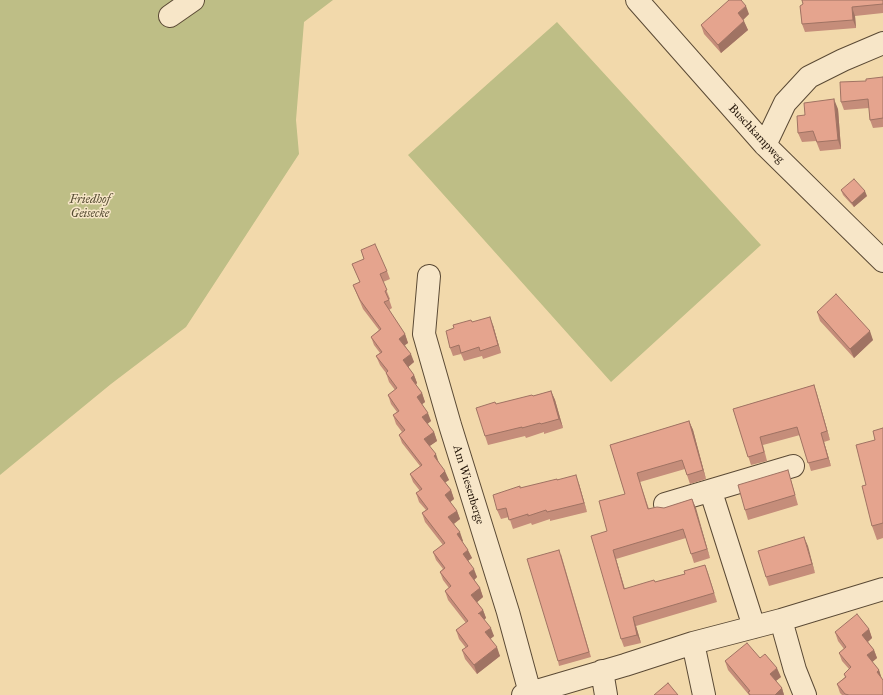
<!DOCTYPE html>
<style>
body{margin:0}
canvas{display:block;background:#f2d9ab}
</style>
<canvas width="883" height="695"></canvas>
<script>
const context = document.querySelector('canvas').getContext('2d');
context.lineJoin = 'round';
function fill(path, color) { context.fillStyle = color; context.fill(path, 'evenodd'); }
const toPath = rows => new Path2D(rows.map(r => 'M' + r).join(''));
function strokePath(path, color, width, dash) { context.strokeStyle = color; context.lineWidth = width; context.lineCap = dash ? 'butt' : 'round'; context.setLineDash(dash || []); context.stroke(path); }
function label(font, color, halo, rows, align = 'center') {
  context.font = font + ' "IM FELL Great Primer",serif'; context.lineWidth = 3; context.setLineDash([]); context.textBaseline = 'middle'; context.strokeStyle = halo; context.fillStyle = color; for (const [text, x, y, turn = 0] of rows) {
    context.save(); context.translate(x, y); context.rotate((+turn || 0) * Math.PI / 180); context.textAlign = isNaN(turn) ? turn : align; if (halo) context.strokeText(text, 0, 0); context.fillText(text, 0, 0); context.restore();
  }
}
const green = toPath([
 [0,0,333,0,304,22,296,120,299,154,186,327,111,384,0,475],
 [557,22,761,245,611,382,408,155]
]);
const street = toPath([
 [637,0,765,145,883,261],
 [170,16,193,0],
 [765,145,785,103,809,77,843,60,883,43],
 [429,276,424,334,450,425,508,612,530,693],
 [711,492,754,627],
 [665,504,793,466],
 [781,620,795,670,805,695],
 [693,643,704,695],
 [602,671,606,695],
 [523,695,625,665,693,643,781,620,883,589]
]);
const wall = toPath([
 [883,0,883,13,855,16,856,28,805,32,802,24,800,6],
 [749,14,743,20,748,30,721,53,704,34,701,25],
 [883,77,883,127,873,128,870,120,869,108,844,110,841,102,866,81],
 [838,109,841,149,820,151,816,141,802,142,798,133,805,115],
 [841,190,867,196,854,207,843,195],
 [361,250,387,271,390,279,383,282,390,299,389,299,392,308,389,310,405,334,408,343,405,345,414,362,408,367,414,375,417,383,416,385,422,393,425,402,422,404,431,421,427,424,434,432,437,441,429,446,449,480,445,482,451,490,454,499,450,502,457,511,460,519,454,524,463,541,462,541,472,558,468,561,477,577,474,580,480,588,483,597,477,602,483,610,486,618,484,620,494,636,490,639,500,656,477,674,465,659,462,650,466,648,459,639,456,630,466,623,448,600,445,591,449,588,443,580,440,572,443,569,436,560,433,552,443,545,425,522,422,513,426,510,419,502,416,493,420,491,413,482,410,474,420,466,402,443,399,435,402,432,396,424,393,415,397,412,391,404,388,395,395,390,389,382,386,373,380,365,376,356,380,353,374,345,371,337,379,330,363,309,353,285,360,282,352,264,364,259],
 [817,312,873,340,854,358,820,321],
 [472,322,493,325,501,353,483,359,482,356,464,361,461,354,453,356,450,348],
 [814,385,830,440,824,442,831,466,811,471,800,435,763,445,767,461,751,465,733,409],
 [551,391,555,400,563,428,544,434,544,432,526,438,525,436,488,445,485,436,496,404,533,396],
 [689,421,693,430,706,479,690,484,685,469,640,482,649,509,664,508,692,499,710,558,694,563,686,538,616,559,625,589,655,582,685,574,705,565,717,602,636,626,641,643,624,647,621,639,607,531,625,494,610,445],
 [883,428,883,538,877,540,872,526,866,485,875,440],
 [557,480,579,484,587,512,550,521,550,519,532,525,531,523,513,529,509,517,501,519,497,510,520,488],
 [791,480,798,505,748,520,745,510],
 [804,537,815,573,769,586,766,577],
 [561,554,591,657,559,666,558,661],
 [869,629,872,638,868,642,874,650,877,658,872,662,879,670,881,678,883,695,842,695,840,693,837,684,845,677,844,674,849,669,842,661,839,653,844,649,838,641,835,632],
 [760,658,781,677,776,681,782,688,784,695,749,695,728,670,725,661]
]);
const shadedWall = toPath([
 [746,6,749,14,741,22,738,13],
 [852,7,855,16,856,28,853,20],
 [744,21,748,30,721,53,718,45],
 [834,99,838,109,841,149,838,140],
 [865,191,867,196,854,207,852,203],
 [490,317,493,325,501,353,498,345],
 [870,331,873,340,854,358,850,349],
 [405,334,408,343,402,347,399,339],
 [411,354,414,362,406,369,403,360],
 [414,375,417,383,414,386,411,378],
 [814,385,817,394,830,440,827,431],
 [551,391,555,400,563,428,559,419],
 [422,393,425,402,420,406,417,397],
 [428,413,431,421,425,426,422,417],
 [689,421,693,430,706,479,703,470],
 [434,432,437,441,427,448,424,439],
 [821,433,824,442,831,466,828,458],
 [436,454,439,463,434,456],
 [445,471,449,480,443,484,440,476],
 [576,475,579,484,587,512,584,503],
 [451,490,454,499,448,504,445,495],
 [692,499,696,508,710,558,707,549],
 [457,511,460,519,452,525,448,517],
 [460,532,463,541,460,543,457,534],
 [804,537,808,546,815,573,812,564],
 [468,550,472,558,466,562,463,554],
 [613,550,616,559,627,598,624,589],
 [705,565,708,573,717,602,714,593],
 [474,569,477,577,472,582,469,573],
 [480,588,483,597,475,604,471,595],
 [483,610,486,618,481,622,478,614],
 [633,617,636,626,641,643,637,635],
 [491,628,494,636,488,641,485,632],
 [869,629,872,638,865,644,862,635],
 [497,647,500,656,477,674,474,665],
 [874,650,877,658,870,664,867,655],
 [777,668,781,677,773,683,770,674],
 [879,670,882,679,877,672],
 [782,688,784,695,775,695]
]);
const building = toPath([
 [729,0,741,0,746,6,738,13,744,21,718,45,701,25,729,0],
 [802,0,883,0,883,4,852,7,853,20,802,24,800,6,803,4,802,0],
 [883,77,883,118,870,120,868,99,841,102,840,82,866,81,866,79,883,77],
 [834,99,838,140,817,142,813,131,798,133,797,116,805,115,804,103,834,99],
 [854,179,865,191,852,203,841,190,854,179],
 [375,244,387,271,380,274,387,290,385,291,389,300,384,302,405,334,399,339,411,354,403,360,414,375,411,378,422,393,417,397,428,413,422,417,434,432,424,439,436,454,434,456,445,471,440,476,451,490,445,495,457,511,448,517,460,532,457,534,468,550,463,554,474,569,469,573,480,588,471,595,483,610,478,614,479,613,491,628,485,632,497,647,474,665,462,650,468,646,456,630,468,621,445,591,451,586,440,572,445,568,433,552,445,543,422,513,428,509,416,493,422,489,410,474,422,465,399,435,405,430,393,415,399,411,388,395,397,388,386,373,388,371,376,356,382,352,371,337,381,329,360,300,353,285,360,282,352,264,364,259,361,250,375,244],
 [836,294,870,331,850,349,817,312,836,294],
 [490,317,498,345,480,351,479,347,461,353,459,345,450,348,446,331,454,328,453,325,471,320,472,322,490,317],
 [814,385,827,431,821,433,828,458,808,463,797,427,760,437,764,452,748,457,733,409,814,385],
 [551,391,559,419,541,424,540,423,522,428,522,427,485,436,476,408,495,402,496,404,532,395,533,396,551,391],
 [689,421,703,470,687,475,682,460,637,473,648,509,657,507,664,508,692,499,707,549,691,554,683,529,613,550,624,589,654,580,655,582,685,574,684,571,705,565,714,593,633,617,637,635,621,639,591,536,607,531,599,501,625,494,610,445,689,421],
 [883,428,883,523,872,526,862,486,866,485,856,445,875,440,873,431,883,428],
 [788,470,795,495,745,510,738,485,788,470],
 [576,475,584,503,547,512,546,510,528,516,528,514,509,520,506,508,497,510,493,495,520,486,520,488,557,479,557,480,576,475],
 [804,537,812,564,766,577,758,551,804,537],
 [559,550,589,652,558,661,527,559,559,550],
 [857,614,869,629,862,635,874,650,867,655,879,670,877,672,883,680,883,695,849,695,845,694,837,684,846,677,844,674,851,667,839,653,846,647,835,632,857,614],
 [747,643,760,658,765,654,777,668,770,674,782,688,775,695,750,695,748,692,750,691,725,661,747,643],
 [668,683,678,695,654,695,668,683]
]);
const streetNames = [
 ["Buschkampweg",756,134,47],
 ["Am Wiesenberge",468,485,73]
];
const parkNames = [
 ["Friedhof",90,200],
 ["Geisecke",90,214]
];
fill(green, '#bebe86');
strokePath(street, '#5b4a35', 24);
strokePath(street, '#f7e6c8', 22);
fill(wall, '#c58d7a');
fill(shadedWall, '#a07363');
fill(building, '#e5a48e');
strokePath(building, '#a07363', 1);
label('12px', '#291b0e', '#f7e6c8', streetNames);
label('italic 12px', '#564c32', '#f7e6c8', parkNames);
</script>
